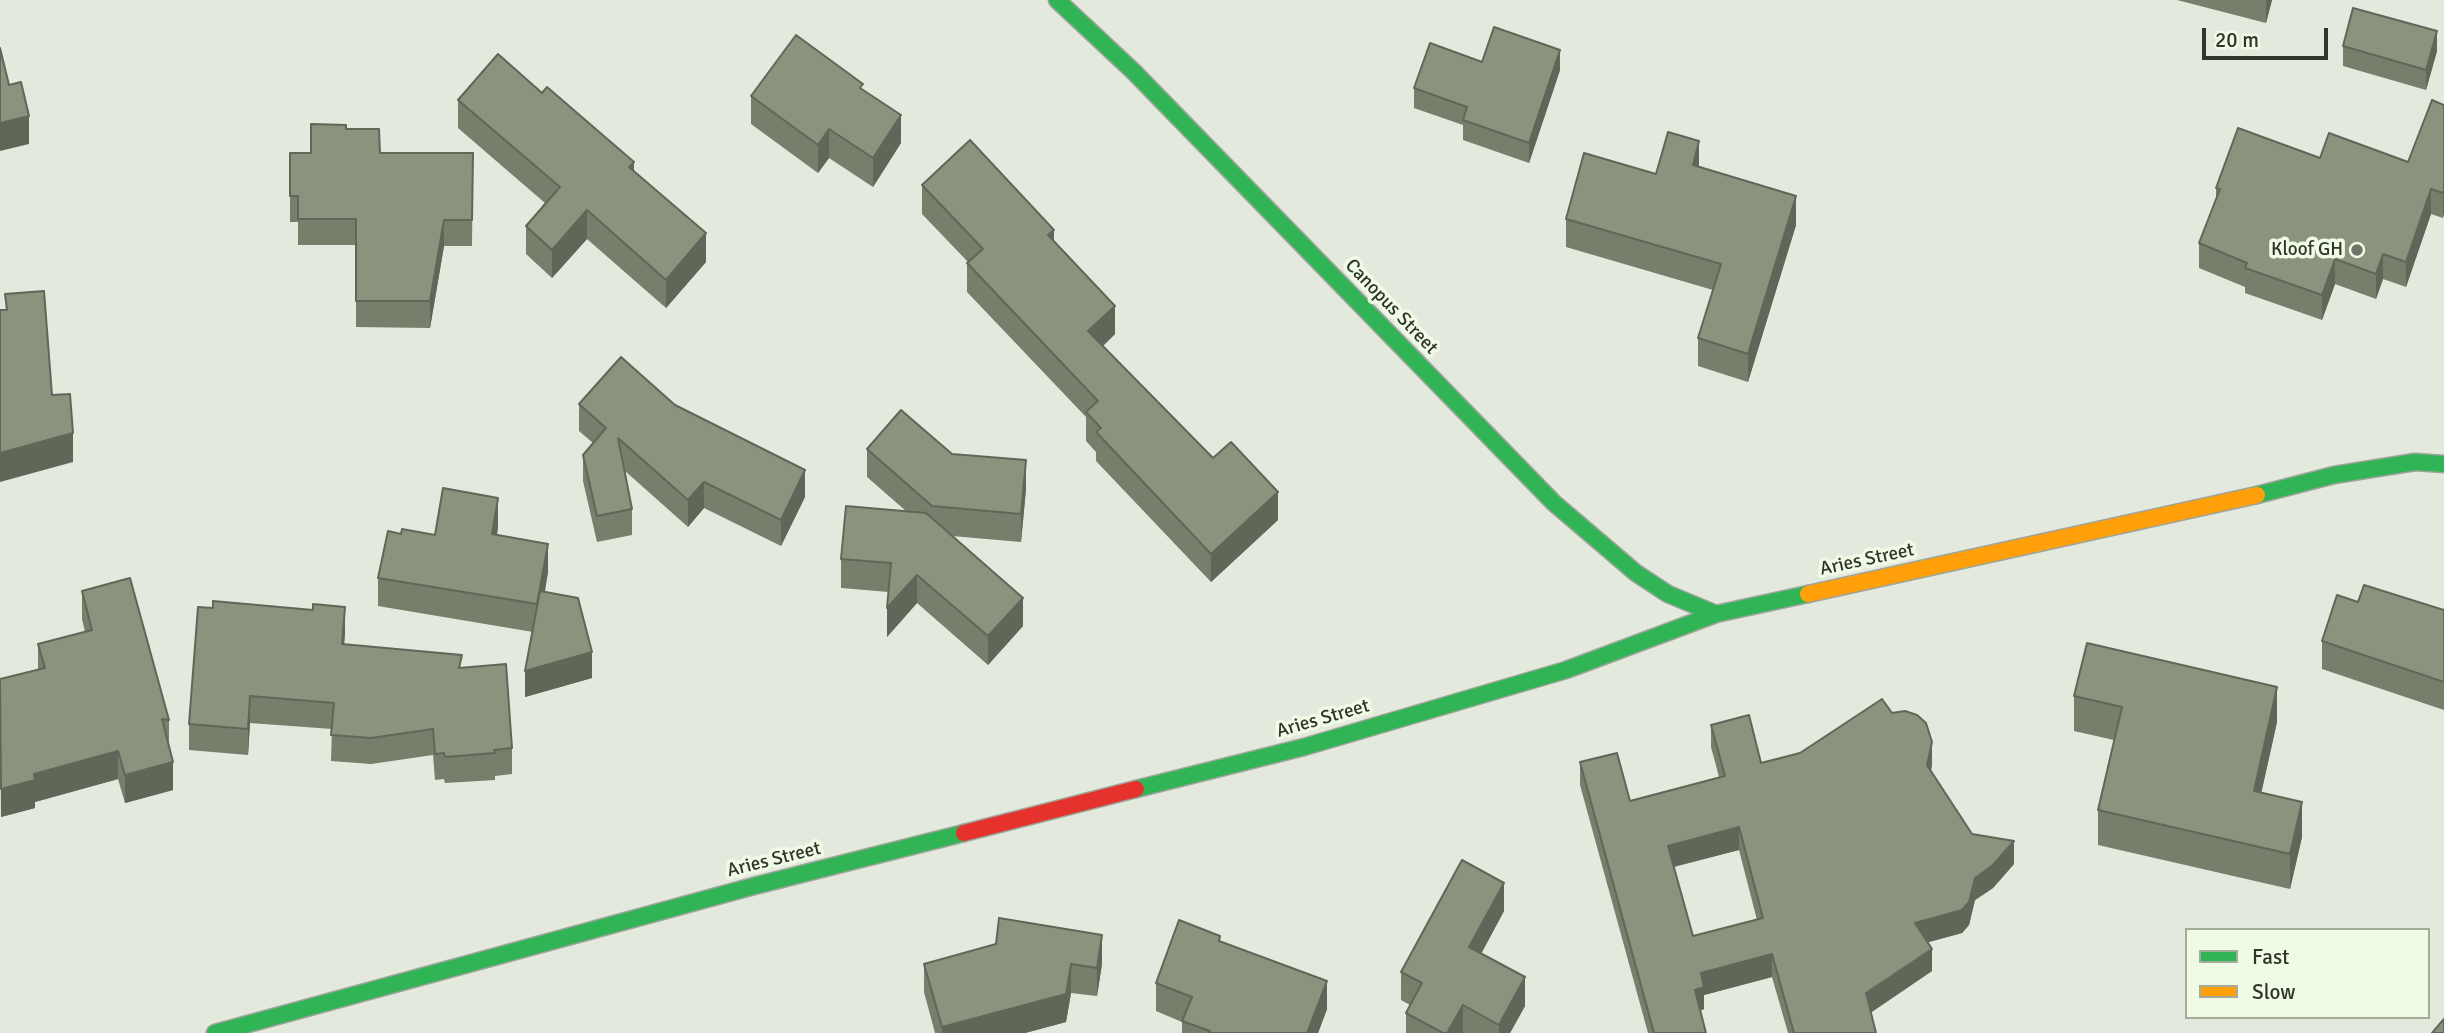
<!DOCTYPE html>
<style>
body{margin:0}
#map{position:relative;width:2444px;height:1033px;overflow:hidden;background:#e3e9dd;font-family:Signika,sans-serif}
canvas{display:block}
.legend{position:absolute;left:2185px;top:928px;width:245px;height:91px;box-sizing:border-box;background:#f0fbe5;border:2px solid #a3ac9b;margin:0;padding:9px 12px;list-style:none;font-size:21px;color:#30352c}
.legend li{display:flex;align-items:center;gap:14px;height:35px}
.legend b{width:35px;border:2px solid #a3ac9b}
.scale{position:absolute;left:2202px;top:28px;width:126px;height:32px;box-sizing:border-box;border:4px solid #30352c;border-top:0;padding-left:9px;font-size:21px;line-height:24px;white-space:nowrap;color:#30352c;-webkit-text-stroke:5px #f0fbe5;paint-order:stroke}
</style>
<div id="map">
<canvas width="2444" height="1033"></canvas>
<ul class="legend">
<li><b style="height:9px;background:#30b455"></b>Fast</li>
<li><b style="height:9px;background:#ff9f0a"></b>Slow</li>
</ul>
<div class="scale">20 m</div>
</div>
<script>
const context = document.querySelector('canvas').getContext('2d');
context.lineJoin = 'round';
const toPath = rows => new Path2D(rows.map(r => 'M' + r).join(''));
function strokePath(path, color, width, dash) { context.strokeStyle = color; context.lineWidth = width; context.lineCap = dash ? 'butt' : 'round'; context.setLineDash(dash || []); context.stroke(path); }
function fill(path, color) { context.fillStyle = color; context.fill(path, 'evenodd'); }
function label(font, color, halo, rows, align = 'center') {
  context.font = font + ' Signika,sans-serif'; context.lineWidth = 7; context.setLineDash([]); context.textBaseline = 'middle'; context.strokeStyle = halo; context.fillStyle = color; for (const [text, x, y, turn = 0] of rows) {
    context.save(); context.translate(x, y); context.rotate((+turn || 0) * Math.PI / 180); context.textAlign = isNaN(turn) ? turn : align; if (halo) context.strokeText(text, 0, 0); context.fillText(text, 0, 0); context.restore();
  }
}
const fast = toPath([
 [1057,0,1133,71,1554,503,1636,573,1668,594,1716,614],
 [2257,495,2334,475,2415,462,2444,464],
 [1136,789,1304,747,1566,670,1716,614,1808,594],
 [215,1033,754,886,964,833]
]);
const slow = toPath([
 [1808,594,2257,495]
]);
const jam = toPath([
 [964,833,1136,789]
]);
const wall = toPath([
 [2177,0,2272,0,2266,23],
 [2343,46,2437,51,2426,90,2343,66],
 [1482,62,1560,70,1529,163,1463,140,1463,125,1414,108,1414,88],
 [863,90,901,143,873,187,829,158,818,173,751,124,751,96],
 [458,100,634,171,706,262,666,308,587,239,552,278,526,254,526,226,545,203,458,128],
 [2444,105,2443,218,2431,214,2406,287,2383,279,2376,299,2335,284,2322,320,2245,293,2245,287,2199,268,2199,243,2216,199,2216,188,2408,162],
 [346,129,380,153,473,153,472,246,444,246,430,328,356,327,356,245,298,245,298,222,290,222,290,153,311,153],
 [1699,167,1796,225,1748,382,1698,366,1698,338,1713,290,1566,247,1566,219,1656,174],
 [922,185,1054,241,1115,334,1103,346,1213,458,1278,520,1211,582,1096,461,1096,452,1086,441,1086,417,967,292,967,263,968,262,922,214],
 [579,404,675,405,805,497,781,546,704,508,688,527,625,471,632,509,632,535,597,542,583,481,583,455,593,443,579,431],
 [867,449,952,454,1026,489,1021,542,952,536,1023,626,988,665,917,603,887,637,889,592,841,588,841,559,906,511,867,477],
 [498,527,497,535,548,572,545,592,592,678,525,697,533,632,378,606,378,578,401,534,435,535],
 [82,591,169,720,169,747,173,790,125,803,118,779,35,802,35,808,1,817,0,679,38,669,38,644,85,632,82,619],
 [2358,602,2444,610,2444,710,2322,669,2322,641],
 [345,633,344,644,462,668,512,748,512,774,495,776,495,780,445,783,444,779,435,780,433,755,371,764,331,761,332,729,250,723,248,755,189,750,189,724],
 [2074,696,2277,722,2261,793,2302,837,2290,889,2098,845,2098,810,2114,740,2074,731],
 [1892,713,1932,765,1931,771,1972,834,2014,864,1993,888,1975,900,1969,925,1962,933,1927,942,1932,971,1871,1012,1876,1033,1788,1033,1772,977,1704,995,1704,1009,1700,1011,1706,1033,1648,1033,1580,785,1580,762,1630,801,1719,777,1711,747,1711,725,1761,763,1800,753],
 [1739,850,1757,920,1693,936,1674,867],
 [1504,911,1481,954,1525,1006,1510,1033,1406,1033,1406,1013,1410,1005,1401,1000,1401,972],
 [1220,941,1327,1009,1318,1033,1182,1033,1182,1022,1156,1011,1156,983],
 [924,964,1102,964,1097,996,1071,993,1066,1022,1025,1033,935,1033,924,992]
]);
const shadedWall = toPath([
 [2266,0,2272,0,2266,23],
 [2437,31,2437,51,2426,90,2426,70],
 [1560,50,1560,70,1529,163,1529,143],
 [901,115,901,143,873,187,873,158],
 [29,116,29,144,0,151,0,123],
 [829,129,829,158,818,173,818,145],
 [1699,141,1699,169,1693,165],
 [634,162,634,190,629,167],
 [2431,189,2431,214,2406,287,2406,262],
 [2444,190,2444,214,2443,218,2443,193],
 [1796,196,1796,225,1748,382,1748,354],
 [587,210,587,239,552,278,552,250],
 [444,220,444,246,430,328,430,301],
 [1054,230,1054,258,1048,235],
 [706,233,706,262,666,308,666,280],
 [2383,254,2383,279,2376,299,2376,274],
 [2335,259,2335,284,2322,320,2322,295],
 [1115,306,1115,334,1088,360,1088,331],
 [73,433,73,462,0,482,0,453],
 [1026,460,1026,489,1021,542,1021,514],
 [805,470,805,497,781,546,781,520],
 [704,482,704,508,688,527,688,500],
 [1278,492,1278,520,1211,582,1211,554],
 [498,498,498,527,492,563,492,534],
 [548,544,548,572,537,632,537,604],
 [917,575,917,603,887,637,887,608],
 [1023,598,1023,626,988,665,988,636],
 [345,607,345,633,342,670,342,644],
 [592,652,592,678,525,697,525,671],
 [2277,687,2277,722,2254,826,2254,791],
 [250,696,250,723,248,755,248,729],
 [1932,742,1932,765,1927,787,1927,765],
 [118,751,118,779,35,802,35,808,1,817,1,789,34,774],
 [173,762,173,790,125,803,125,775],
 [2302,802,2302,837,2290,889,2290,854],
 [1739,827,1739,850,1668,868,1668,846],
 [2014,841,2014,864,1993,888,1975,900,1969,925,1962,933,1915,946,1915,923,1975,878],
 [1504,883,1504,911,1469,976,1469,947],
 [1102,935,1102,964,1097,996,1097,968],
 [1932,949,1932,971,1866,1016,1866,993],
 [1772,954,1772,977,1704,995,1704,1009,1695,1012,1695,990,1701,973],
 [1071,964,1071,993,1066,1022,1025,1033,942,1033,942,1027],
 [1525,977,1525,1006,1510,1033,1499,1033,1499,1025],
 [1327,981,1327,1009,1318,1033,1307,1033],
 [1463,1005,1463,1033,1447,1033]
]);
const building = toPath([
 [2353,8,2437,31,2426,70,2343,46,2353,8],
 [1494,27,1560,50,1529,143,1463,120,1467,107,1414,88,1430,43,1482,62,1494,27],
 [796,35,863,84,860,88,901,115,873,158,829,129,818,145,751,96,796,35],
 [0,48,9,85,21,82,29,116,0,123,0,48],
 [498,54,542,93,547,87,634,162,629,167,706,233,666,280,587,210,552,250,526,226,560,187,458,100,498,54],
 [2432,100,2444,105,2444,190,2443,193,2431,189,2406,262,2383,254,2376,274,2335,259,2322,295,2245,268,2247,263,2199,243,2220,189,2216,188,2238,128,2320,158,2329,133,2408,162,2432,100],
 [311,124,346,125,346,129,379,129,380,153,473,153,472,220,444,220,430,301,356,301,356,219,298,219,298,196,290,196,290,153,311,153,311,124],
 [1668,132,1699,141,1693,165,1796,196,1748,354,1698,338,1721,264,1566,219,1584,153,1656,174,1668,132],
 [970,140,1054,230,1048,235,1115,306,1088,331,1213,458,1231,442,1278,492,1211,554,1096,432,1101,428,1086,412,1098,401,967,263,983,249,922,185,970,140],
 [44,291,52,395,70,394,73,433,0,453,0,310,7,310,5,294,44,291],
 [621,357,675,405,805,470,781,520,704,482,688,500,618,438,632,509,597,516,583,455,606,428,579,404,621,357],
 [901,410,952,454,1026,460,1021,514,932,506,867,449,901,410],
 [443,488,498,498,492,534,548,544,537,604,378,578,388,531,401,534,402,529,435,535,443,488],
 [846,506,926,513,1023,598,988,636,917,575,887,608,891,563,841,559,846,506],
 [130,578,169,720,162,719,173,762,125,775,118,751,34,774,35,780,1,789,0,679,45,668,38,644,92,630,82,591,130,578],
 [2364,585,2444,610,2444,682,2322,641,2337,595,2358,602,2364,585],
 [540,591,578,598,592,652,525,671,540,591],
 [213,601,313,610,313,604,345,607,342,644,462,655,459,668,506,664,512,748,494,750,495,753,445,757,444,753,435,754,433,729,371,738,331,735,334,703,250,696,248,729,189,724,198,607,213,608,213,601],
 [2087,643,2277,687,2254,791,2302,802,2290,854,2098,810,2122,707,2074,696,2087,643],
 [1882,699,1892,713,1905,711,1917,715,1926,723,1932,742,1927,765,1972,834,2014,841,1993,865,1975,878,1969,902,1962,910,1915,923,1932,949,1866,993,1876,1033,1794,1033,1772,954,1701,973,1704,987,1695,990,1706,1033,1654,1033,1580,762,1617,753,1630,801,1725,776,1711,725,1749,715,1761,763,1800,753,1882,699],
 [1739,827,1763,918,1693,936,1668,846,1739,827],
 [1462,860,1504,883,1469,947,1525,977,1499,1025,1463,1005,1447,1033,1443,1033,1406,1013,1422,983,1401,972,1462,860],
 [999,918,1102,935,1097,968,1071,964,1066,994,942,1027,924,964,996,944,999,918],
 [1179,920,1220,936,1219,941,1327,981,1307,1033,1209,1033,1210,1031,1182,1021,1192,997,1156,983,1179,920],
 [2444,1019,2444,1033,2432,1033,2444,1019]
]);
const markers = [
 [2357,250,7,"#6f746a"]
];
const poiNames = [
 ["Kloof GH",2343,250]
];
const streetNames = [
 ["Canopus Street",1391,307,46],
 ["Aries Street",1867,560,-12],
 ["Aries Street",1323,719,-16],
 ["Aries Street",774,860,-14]
];
strokePath(fast, '#9fa49a', 19);
strokePath(slow, '#9fa49a', 19);
strokePath(jam, '#9fa49a', 19);
strokePath(fast, '#30b455', 16);
strokePath(slow, '#ff9f0a', 16);
strokePath(jam, '#e5322d', 16);
fill(wall, '#767e6c');
fill(shadedWall, '#606758');
fill(building, '#89937d');
strokePath(building, '#606758', 2);
for (const [x, y, r, color] of markers) { const dot = new Path2D(); dot.arc(x, y, r, 0, 2 * Math.PI); context.fillStyle = color; context.fill(dot); strokePath(dot, '#f0fbe5', 2.5); }
label('19px', '#30352c', '#f0fbe5', poiNames, 'right');
label('19px', '#30352c', '#f0fbe5', streetNames);
</script>
